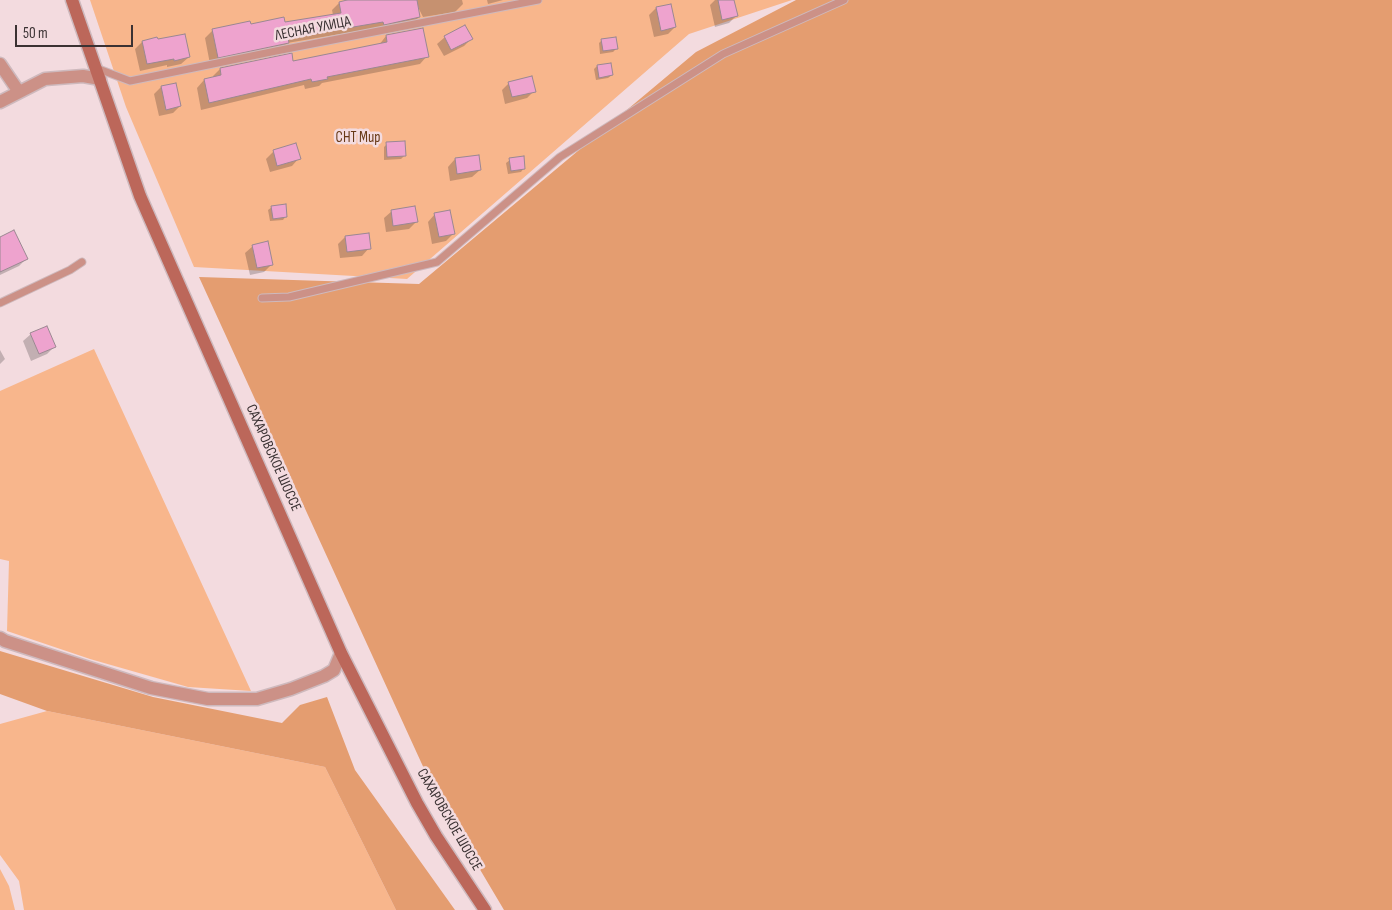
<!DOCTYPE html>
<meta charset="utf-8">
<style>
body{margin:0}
#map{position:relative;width:1392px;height:910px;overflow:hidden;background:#f3dbdf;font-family:"Sofia Sans Condensed",sans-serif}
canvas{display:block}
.scale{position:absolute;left:15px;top:25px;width:118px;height:22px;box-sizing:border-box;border:2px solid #3b3233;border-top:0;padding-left:6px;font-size:15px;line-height:18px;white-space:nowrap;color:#3b3233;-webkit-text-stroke:4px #f3dbdf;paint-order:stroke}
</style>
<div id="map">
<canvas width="1392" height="910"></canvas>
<div class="scale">50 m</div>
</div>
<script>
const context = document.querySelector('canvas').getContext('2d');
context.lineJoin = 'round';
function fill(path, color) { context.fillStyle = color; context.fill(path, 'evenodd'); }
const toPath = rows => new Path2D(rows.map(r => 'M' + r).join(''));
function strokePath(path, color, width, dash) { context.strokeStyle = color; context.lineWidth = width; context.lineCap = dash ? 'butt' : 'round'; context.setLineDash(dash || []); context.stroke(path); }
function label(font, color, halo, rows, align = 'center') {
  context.font = font + ' "Sofia Sans Condensed",sans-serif'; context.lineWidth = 5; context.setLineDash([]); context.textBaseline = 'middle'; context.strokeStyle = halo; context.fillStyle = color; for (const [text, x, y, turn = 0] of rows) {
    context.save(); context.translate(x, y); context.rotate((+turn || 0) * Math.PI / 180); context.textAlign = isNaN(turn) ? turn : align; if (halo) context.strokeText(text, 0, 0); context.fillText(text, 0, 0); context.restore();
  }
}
const green = toPath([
 [90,0,792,0,689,34,407,279,194,267,126,107],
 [94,349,251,691,188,687,90,659,7,631,9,561,0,559,0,391],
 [47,711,325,767,396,910,24,910,19,881,0,855,0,724],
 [0,869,9,886,15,910,0,910]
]);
const forest = toPath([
 [796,0,1392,0,1392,910,504,910,437,797,199,277,419,284,696,52],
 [0,651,153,697,282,723,300,705,327,697,355,770,455,910,396,910,325,767,47,711,0,694]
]);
const shadow = toPath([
 [353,0,462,0,463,4,455,12,423,17,417,5,419,17,412,24,376,28,287,43,281,50,210,64,205,38,212,31,249,22,250,25,284,23,333,15,332,10,339,3],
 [487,0,503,0,488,4],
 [715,0,733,0,736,16,729,23,715,27,710,5],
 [656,8,675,27,668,34,654,37,649,15],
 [422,29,427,56,420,64,322,83,319,86,305,89,304,85,201,110,197,88,204,80,213,78,213,76,220,69,292,63,379,45,386,36],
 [445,37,471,39,464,46,444,56,437,44],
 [602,40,616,49,613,52,600,54,599,43],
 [142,42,189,57,181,64,167,67,167,65,140,71,135,49],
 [597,66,612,75,608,78,596,80,594,69],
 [509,83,534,91,527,98,505,104,502,90],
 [161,87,180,106,173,113,159,116,154,94],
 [387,144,404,156,401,159,384,160,384,147],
 [274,151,299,158,292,166,270,172,266,159],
 [455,159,480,170,472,177,450,181,448,167],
 [510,160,524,168,521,172,508,174,506,163],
 [272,207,286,216,283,220,270,221,268,210],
 [392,211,416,222,409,229,386,232,384,218],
 [435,214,454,233,446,241,432,244,428,222],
 [368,234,369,248,362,256,340,258,338,244,345,237],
 [0,238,26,259,19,266,0,275],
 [253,246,271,265,264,272,250,275,245,253],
 [31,334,54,347,47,354,31,361,23,341],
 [0,350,5,359,0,364]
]);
const building = toPath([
 [347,0,417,0,420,17,384,25,383,22,288,38,289,43,218,58,212,29,250,21,251,24,284,17,285,22,341,13,339,2,347,0],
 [718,0,734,0,738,16,722,20,718,0],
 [671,4,676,27,661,31,656,7,671,4],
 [465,25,473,39,451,50,444,36,465,25],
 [423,28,429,57,327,77,328,79,312,82,311,79,209,103,204,79,221,75,220,68,292,53,293,61,387,42,386,35,423,28],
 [185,34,190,57,174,61,174,59,147,64,142,41,157,37,158,39,185,34],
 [616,37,618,49,603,51,601,39,616,37],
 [611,63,613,75,599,78,597,65,611,63],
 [532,76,536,92,512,97,508,82,532,76],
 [176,83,181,106,166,110,161,86,176,83],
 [405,141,406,156,387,157,386,142,405,141],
 [296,143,301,159,277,166,273,150,296,143],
 [479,155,481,170,457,174,455,158,479,155],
 [524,156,525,169,511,171,509,158,524,156],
 [286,204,287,217,273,219,271,206,286,204],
 [415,206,418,222,393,226,391,210,415,206],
 [450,210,455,234,439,237,434,213,450,210],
 [14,230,28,259,0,272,0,237,14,230],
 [369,233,371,249,347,252,345,236,369,233],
 [268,241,273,265,257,268,252,245,268,241],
 [47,326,56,347,39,354,30,333,47,326]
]);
const service = toPath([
 [96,68,130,81,276,51,538,0],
 [262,298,289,297,437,262,560,157,723,54,844,0],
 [0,303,70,270,82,262]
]);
const minor = toPath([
 [0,64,19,92],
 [0,102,45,79,83,76,100,79],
 [0,638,5,641,151,688,208,699,257,699,291,689,324,676,334,670,341,653]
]);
const secondary = toPath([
 [72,0,140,196,341,653,417,803,436,836,485,910]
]);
const streetNames = [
 ["ЛЕСНАЯ УЛИЦА",313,29,-11],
 ["САХАРОВСКОЕ ШОССЕ",273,458,66],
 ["САХАРОВСКОЕ ШОССЕ",449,820,60]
];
const parkNames = [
 ["СНТ Мир",358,138]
];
fill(green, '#f8b68c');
fill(forest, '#e49d70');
fill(shadow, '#0003');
fill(building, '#eea3ce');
strokePath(building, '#9b8892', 1);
strokePath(service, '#ceb9bd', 9);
strokePath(minor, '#ceb9bd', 15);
strokePath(secondary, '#ceb9bd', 15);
strokePath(service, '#cc9187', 7);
strokePath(minor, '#cc9187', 12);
strokePath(secondary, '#bc675a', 12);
label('15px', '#3b3233', '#f3dbdf', streetNames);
label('15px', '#673917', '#f3dbdf', parkNames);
</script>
